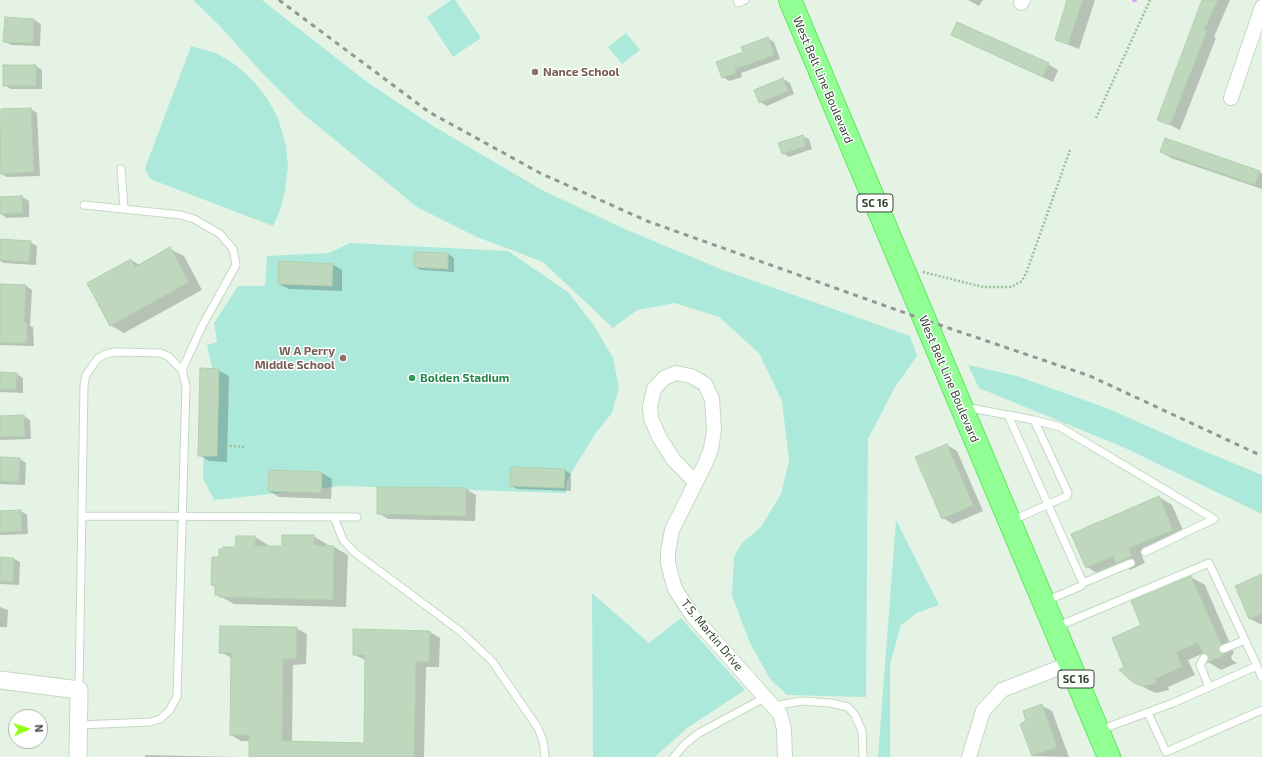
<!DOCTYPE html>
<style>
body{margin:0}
#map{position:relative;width:1262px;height:757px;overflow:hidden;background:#e5f3e5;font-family:"Exo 2",sans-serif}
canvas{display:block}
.north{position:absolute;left:8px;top:709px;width:40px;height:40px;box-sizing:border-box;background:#fff;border:1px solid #afb5ae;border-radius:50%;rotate:87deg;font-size:11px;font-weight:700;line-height:16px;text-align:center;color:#364634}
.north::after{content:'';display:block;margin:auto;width:14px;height:18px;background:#91ff10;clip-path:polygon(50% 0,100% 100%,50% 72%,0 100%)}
</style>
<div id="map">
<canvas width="1262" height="757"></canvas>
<div class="north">N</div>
</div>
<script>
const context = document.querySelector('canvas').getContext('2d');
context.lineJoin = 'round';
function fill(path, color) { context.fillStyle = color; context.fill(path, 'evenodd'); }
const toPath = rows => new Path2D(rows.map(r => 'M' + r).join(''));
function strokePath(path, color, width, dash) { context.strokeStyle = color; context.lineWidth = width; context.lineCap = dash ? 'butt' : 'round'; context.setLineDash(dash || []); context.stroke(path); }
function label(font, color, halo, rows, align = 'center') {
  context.font = font + ' "Exo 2",sans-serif'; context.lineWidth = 3; context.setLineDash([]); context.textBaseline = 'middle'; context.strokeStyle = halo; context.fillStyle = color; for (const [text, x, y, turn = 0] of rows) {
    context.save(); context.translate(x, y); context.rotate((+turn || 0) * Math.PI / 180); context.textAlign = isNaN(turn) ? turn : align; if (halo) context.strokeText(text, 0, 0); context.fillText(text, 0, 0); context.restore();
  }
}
const green = toPath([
 [193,0,262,0,367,82,433,126,542,190,627,230,723,270,910,336,917,356,895,387,868,439,866,697,787,695,770,679,750,643,732,596,734,557,742,543,761,527,781,494,789,461,782,401,759,353,719,317,675,303,637,310,613,328,543,262,477,237,417,207,302,113,265,76,216,22],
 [451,0,455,0,481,38,453,57,427,17],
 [626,33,640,50,622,64,608,47],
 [191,46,216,53,236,65,254,82,267,98,278,118,286,146,288,167,285,191,280,210,273,226,150,179,145,168],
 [350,243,508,251,568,292,593,324,613,358,619,388,612,413,595,434,567,480,566,493,342,486,214,500,203,478,206,368,212,368,207,345,217,342,214,323,238,286,265,286,267,256,329,253],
 [968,365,1017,376,1109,409,1192,446,1262,475,1262,514,1125,448,979,388],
 [896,520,939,605,917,613,901,625,890,664,890,757,878,757],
 [592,593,649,643,681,618,745,690,687,728,655,757,593,757]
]);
const shadow = toPath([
 [968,0,983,0,979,6],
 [1068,0,1095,0,1079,49,1056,40],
 [1203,0,1230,0,1214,37,1216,38,1180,130,1158,119],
 [6,18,34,20,41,24,40,46,11,45,4,41],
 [952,35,1048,64,1058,70,1053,82],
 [768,38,774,42,780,59,741,73,742,77,729,81,723,77,745,53],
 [36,66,42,70,42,89,11,89,4,85],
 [783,79,790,83,794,94,767,106,760,102],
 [31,109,37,113,40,176,7,177,1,174,0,154,3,154],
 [802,136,809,139,812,149,789,157,783,153],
 [1161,152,1259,172,1262,173,1262,189,1171,158],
 [22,197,29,201,29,217,7,218,1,214],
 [0,240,30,242,37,246,36,265,4,263,0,261],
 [170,249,184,256,202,290,124,333,110,325,131,260,140,265],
 [448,254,454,258,454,272,421,270,415,267],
 [332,264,342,270,342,291,289,289,279,284],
 [0,285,26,286,32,290,30,326,33,327,34,346,0,345],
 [218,370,229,376,227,462,209,461,199,455],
 [0,373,17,374,23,378,23,393,0,392],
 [24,416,30,420,31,439,0,440,0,417],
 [947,445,957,451,983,511,953,524,943,518],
 [0,458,20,459,26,463,25,485,0,484],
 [565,470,571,474,571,491,518,489,511,486],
 [322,473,332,479,331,499,279,497,269,491],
 [466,489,476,495,475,521,388,519,378,513],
 [1159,497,1172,505,1186,537,1142,556,1145,563,1130,570,1122,565,1100,575,1087,567],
 [21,511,27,515,28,534,0,535,0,512],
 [313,536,327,544,327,547,334,547,348,555,346,607,234,604,216,594,216,587,212,585,220,558,236,548,255,537,268,545,268,547,283,547],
 [0,558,14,559,20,562,19,585,0,584],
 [1262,575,1262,624,1260,624,1250,619,1236,587],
 [1191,577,1205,585,1234,653,1231,656,1232,660,1237,663,1221,670,1208,662,1209,656,1204,653,1188,660,1195,675,1168,687,1169,690,1156,693,1149,690,1135,682,1126,668,1142,625],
 [0,607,8,610,7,627,0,627],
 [296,628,307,634,306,664,293,665,292,743,365,744,366,660,354,655,354,630,430,632,440,638,439,667,426,667,424,757,250,757,250,741,241,741,231,735,232,658,220,652],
 [1041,705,1052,711,1069,757,1033,756],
 [145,755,237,757,145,757]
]);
const stream = toPath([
 [1134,0,1135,0]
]);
const building = toPath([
 [1067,0,1083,0,1068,44,1055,40,1067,0],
 [1202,0,1218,0,1204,30,1207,31,1170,125,1157,120,1202,0],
 [5,17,34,19,33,43,3,42,5,17],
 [957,22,1049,63,1043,77,951,35,957,22],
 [768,37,774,55,735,69,736,73,722,78,716,62,743,52,741,47,768,37],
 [3,65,36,65,36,86,3,86,3,65],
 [783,78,788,91,759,103,754,90,783,78],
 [31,108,34,172,0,174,1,109,31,108],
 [803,135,806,146,782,154,778,143,803,135],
 [1165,138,1260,171,1255,185,1160,152,1165,138],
 [22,196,23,213,0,214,0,197,22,196],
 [0,239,31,241,29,262,0,260,0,239],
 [170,247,189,282,110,326,87,283,131,259,135,267,170,247],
 [414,252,448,253,448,269,414,267,414,252],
 [279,261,333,264,332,286,278,284,279,261],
 [0,284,26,285,24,323,27,323,27,343,0,343,0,284],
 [200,368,219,369,217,456,198,456,200,368],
 [0,372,17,373,16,390,0,389,0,372],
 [24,415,25,436,0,437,0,416,24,415],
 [947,444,973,505,942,519,915,457,947,444],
 [0,457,20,458,19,482,0,481,0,457],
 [511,467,565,469,564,488,510,486,511,467],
 [269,470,322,472,321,493,268,491,269,470],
 [377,487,466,488,466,516,377,514,377,487],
 [1159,496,1173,530,1129,548,1132,556,1116,563,1113,556,1086,568,1071,534,1159,496],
 [21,510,22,531,0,532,0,511,21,510],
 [282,535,314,535,314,545,334,546,333,600,219,597,219,595,215,595,215,586,211,585,212,557,219,557,219,549,223,549,223,547,235,547,236,536,255,536,255,546,282,546,282,535],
 [0,557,14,558,13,582,0,581,0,557],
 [1262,574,1262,614,1249,619,1235,586,1262,574],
 [1191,576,1221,644,1218,648,1219,651,1225,655,1207,663,1208,656,1203,653,1198,643,1176,652,1182,667,1155,679,1157,682,1150,685,1142,686,1134,683,1119,670,1124,667,1112,638,1141,625,1131,601,1191,576],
 [220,626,297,627,296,659,283,659,282,741,364,743,365,655,353,655,353,629,430,631,429,662,416,662,414,757,249,757,249,735,230,735,231,653,219,653,220,626],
 [1042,704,1057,747,1032,756,1020,724,1026,721,1023,711,1042,704]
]);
const path = toPath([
 [1096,118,1150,0],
 [923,272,983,287,1011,287,1022,281,1027,271,1070,150],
 [230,446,246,447]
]);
const service = toPath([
 [737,0,738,3,745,0],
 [121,169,124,208],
 [84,205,181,215,194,219,220,234,233,249,236,265,202,326,182,370],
 [965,407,1034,420,1068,493,1067,496,1013,520],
 [1008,415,1083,583,1081,586,1046,601],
 [1034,420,1060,427,1214,519,1145,552],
 [82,516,357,517],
 [334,517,343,540,354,552,460,631,492,661,538,728,543,741,545,757],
 [1083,583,1131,563],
 [1056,627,1209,563,1257,666,1173,703,1100,730],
 [1223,649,1245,640],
 [1204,658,1200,665,1209,687],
 [1257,666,1262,678],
 [774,706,801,701,831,703,848,707,855,715,862,731,863,757],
 [1148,713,1166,752,1262,710],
 [79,725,150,722,160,719,169,711,177,697,186,386,182,370,168,356,160,353,115,352,106,354,98,358,86,375,84,385,79,690],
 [674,757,685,744,699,733,766,697]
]);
const minor = toPath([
 [1021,3,1023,0],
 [1231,98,1262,7],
 [695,482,673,459,659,437,651,418,650,407,654,389,664,378,676,373,691,376,705,384,712,399,714,430,711,449,706,462,672,530,668,552,668,563,671,575,675,589,692,615,780,714,784,729,785,757],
 [969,757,983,711,1002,690,1069,664]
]);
const tertiary = toPath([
 [0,680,79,690,78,757]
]);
const primary = toPath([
 [790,0,1109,757]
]);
const rail = toPath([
 [279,0,429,112,540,173,647,221,925,320,1090,376,1262,456]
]);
const markers = [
 [535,72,4,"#8d6e63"],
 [343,358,4,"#8d6e63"],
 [412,378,4,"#2e9e5b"]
];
const shields = [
 [875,203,36],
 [1076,679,36]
];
const shieldNames = [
 ["SC 16",875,203],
 ["SC 16",1076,679]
];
const educationNames = [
 ["Nance School",543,72],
 ["W A Perry",335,351,"right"],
 ["Middle School",335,365,"right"]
];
const streetNames = [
 ["West Belt Line Boulevard",823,80,67],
 ["West Belt Line Boulevard",949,379,67],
 ["T.S. Martin Drive",712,635,50]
];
const leisureNames = [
 ["Bolden Stadium",420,378]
];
fill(green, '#ace9da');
fill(shadow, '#0003');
strokePath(stream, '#db9ff2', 4);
fill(building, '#bfd8bd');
strokePath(building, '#b0d0ad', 1);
strokePath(service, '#c2dac1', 9);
strokePath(minor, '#c2dac1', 16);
strokePath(tertiary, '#c2dac1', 19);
strokePath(primary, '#5fe761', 24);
strokePath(path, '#9ac198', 2.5, [2, 2]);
strokePath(service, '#fff', 7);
strokePath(minor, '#fff', 14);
strokePath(tertiary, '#fff', 17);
strokePath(primary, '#92ff95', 22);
strokePath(rail, '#959595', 3, [5, 5]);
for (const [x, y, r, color] of markers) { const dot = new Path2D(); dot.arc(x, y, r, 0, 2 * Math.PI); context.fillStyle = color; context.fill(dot); strokePath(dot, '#fff', 1.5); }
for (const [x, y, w] of shields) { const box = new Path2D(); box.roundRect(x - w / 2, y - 9, w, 18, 3); context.fillStyle = '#fff'; context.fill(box); strokePath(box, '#364634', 1); }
label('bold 11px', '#364634', null, shieldNames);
label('bold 12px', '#785e54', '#fff', educationNames, 'left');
label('12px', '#364634', '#fff', streetNames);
label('bold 12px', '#27864d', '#fff', leisureNames, 'left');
</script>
